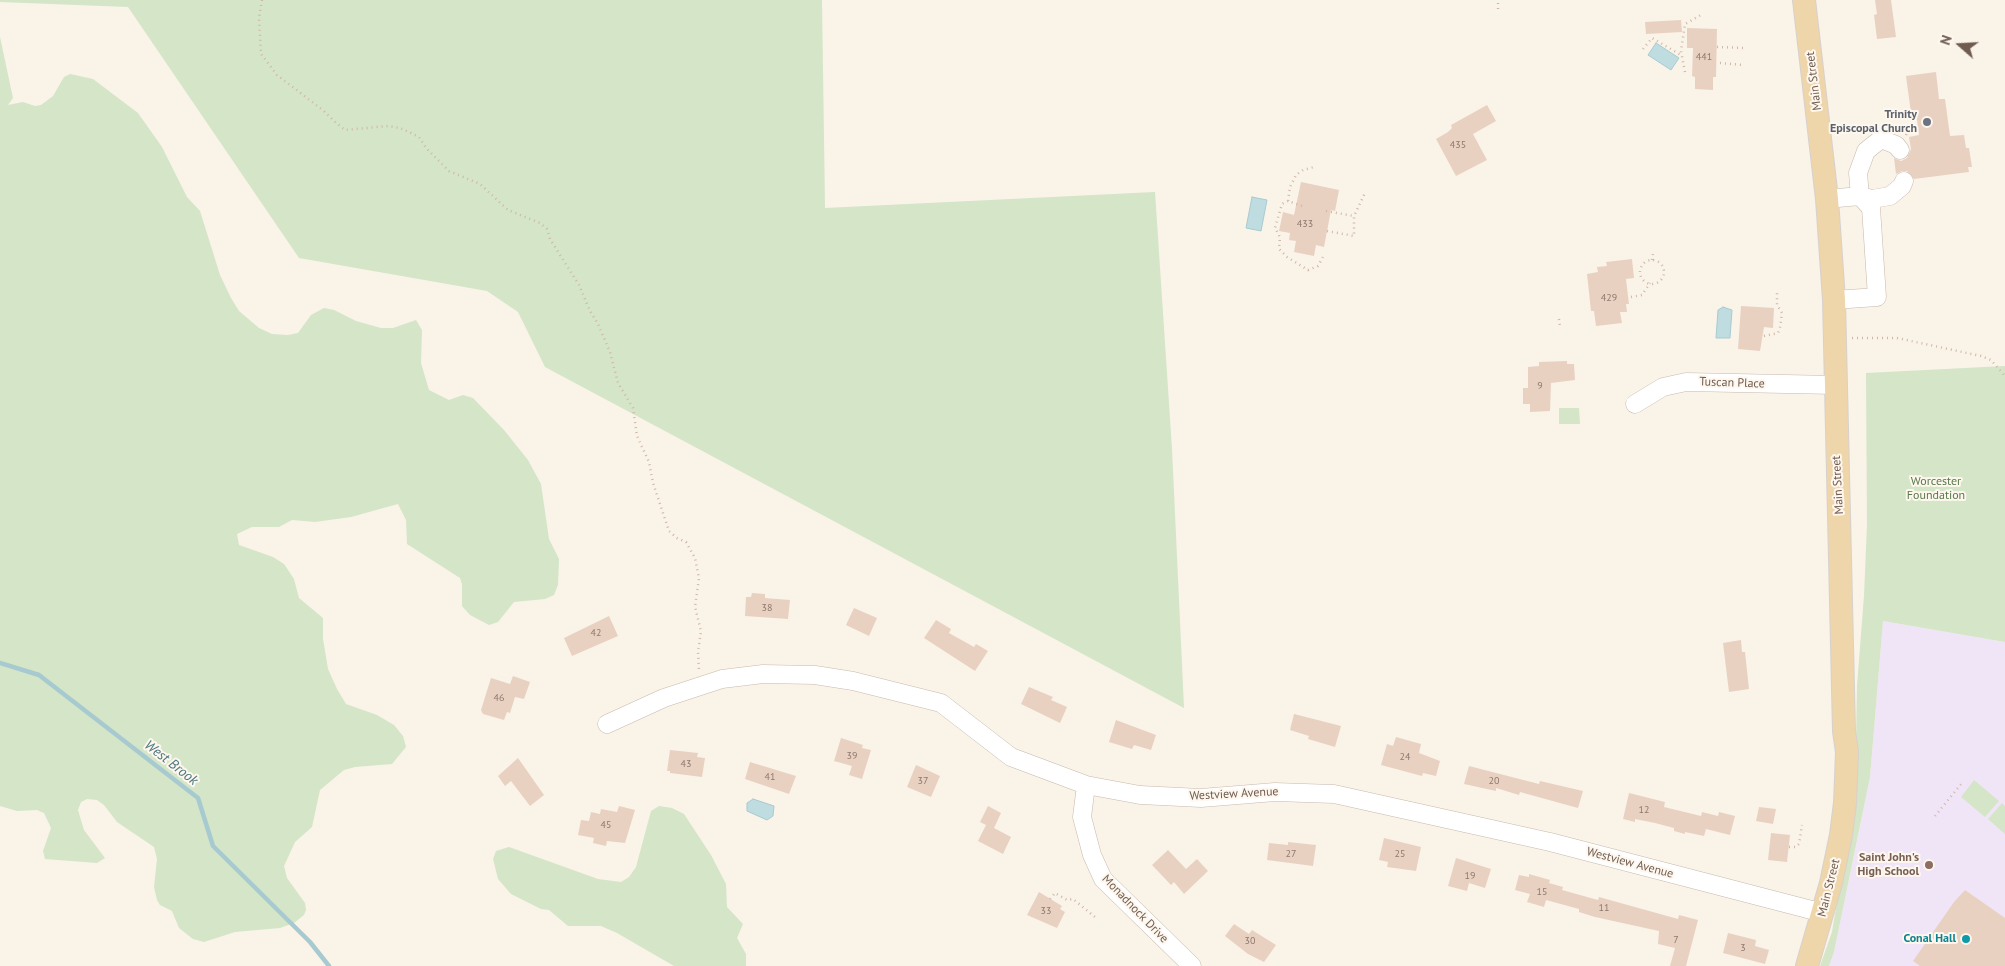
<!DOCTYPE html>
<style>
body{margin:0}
#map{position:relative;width:2005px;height:966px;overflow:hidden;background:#faf3e8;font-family:"PT Sans",sans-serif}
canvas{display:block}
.north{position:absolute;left:1935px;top:20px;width:50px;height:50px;-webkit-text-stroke:4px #fdf7ee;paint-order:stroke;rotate:289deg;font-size:14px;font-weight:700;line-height:20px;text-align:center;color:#705b50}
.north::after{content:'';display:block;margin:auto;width:18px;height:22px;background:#705b50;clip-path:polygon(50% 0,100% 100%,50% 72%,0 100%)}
</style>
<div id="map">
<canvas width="2005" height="966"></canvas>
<div class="north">N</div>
</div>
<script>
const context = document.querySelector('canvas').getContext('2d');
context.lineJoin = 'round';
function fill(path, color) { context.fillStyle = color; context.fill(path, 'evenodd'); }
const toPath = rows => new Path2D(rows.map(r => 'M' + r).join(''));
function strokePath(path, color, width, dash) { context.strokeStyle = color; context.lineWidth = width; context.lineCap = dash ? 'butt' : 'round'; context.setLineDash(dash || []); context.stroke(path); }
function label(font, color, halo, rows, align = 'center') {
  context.font = font + ' "PT Sans",sans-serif'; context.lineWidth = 4; context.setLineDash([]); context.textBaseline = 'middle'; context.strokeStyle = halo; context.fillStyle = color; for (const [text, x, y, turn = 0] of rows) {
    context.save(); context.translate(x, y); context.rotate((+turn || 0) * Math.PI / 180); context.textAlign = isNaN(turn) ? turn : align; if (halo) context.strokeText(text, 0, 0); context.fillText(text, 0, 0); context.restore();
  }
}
const education = toPath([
 [1883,621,2005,642,2005,966,1829,966,1834,952,1870,777]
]);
const green = toPath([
 [0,0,822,0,825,208,1155,192,1172,449,1184,708,545,367,518,312,487,291,299,258,128,7,0,2],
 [0,37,13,98,8,105,23,102,35,106,41,105,53,96,64,77,70,74,93,79,138,113,162,147,187,197,200,211,220,275,231,298,239,311,259,328,272,334,288,335,298,333,311,315,324,308,334,310,356,321,381,328,393,328,416,320,422,330,421,363,429,390,449,400,463,395,473,398,504,430,528,460,541,484,549,539,559,559,558,585,554,595,545,599,514,602,498,622,489,625,470,615,462,606,462,584,460,578,407,544,406,520,398,504,351,517,315,522,292,520,279,527,252,527,237,534,239,545,273,557,284,564,294,579,299,598,323,618,323,639,328,669,337,689,346,704,377,715,394,725,403,736,406,747,392,764,355,767,344,770,320,790,312,827,295,842,284,866,287,878,305,903,306,910,304,915,294,923,280,928,235,932,204,942,193,939,179,928,172,911,160,905,157,900,154,887,157,859,154,847,117,822,104,805,97,800,87,799,81,802,78,810,84,830,105,858,97,863,45,859,43,851,51,828,44,813,37,810,17,811,0,806],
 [2005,366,2005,642,1883,621,1870,777,1834,952,1829,966,1820,966,1832,932,1855,795,1857,686,1864,596,1867,525,1866,373],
 [1559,408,1579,408,1580,424,1559,424],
 [1974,780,1999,801,1985,817,1961,797],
 [2002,803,2005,806,2005,834,1988,819],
 [659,806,672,808,684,814,711,855,726,884,727,907,743,924,737,938,746,954,746,966,674,966,617,933,601,926,568,926,549,910,541,909,511,894,498,879,493,859,496,851,509,847,598,879,621,882,629,877,636,867,651,811]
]);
const water = toPath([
 [1656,43,1679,58,1671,70,1648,55,1656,43],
 [1252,197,1267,200,1261,231,1246,228,1252,197],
 [1723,307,1732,310,1730,338,1716,338,1718,310,1723,307],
 [753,799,774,806,773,816,767,820,747,811,747,803,753,799]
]);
const stream = toPath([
 [0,663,39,675,198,798,213,846,310,942,329,966]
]);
const building = toPath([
 [1875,0,1891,0,1896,37,1877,39,1874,15,1877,14],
 [1681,20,1682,32,1646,34,1645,22],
 [1687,28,1717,29,1716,77,1713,77,1713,90,1695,89,1695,77,1692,76,1693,48,1687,48],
 [1936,72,1939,99,1945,99,1950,136,1964,135,1966,148,1969,148,1972,167,1968,167,1969,172,1914,179,1907,171,1902,171,1896,174,1894,158,1901,161,1907,158,1911,149,1909,137,1919,135,1916,113,1911,113,1906,76],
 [1487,105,1496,121,1473,134,1487,160,1456,176,1436,139,1448,132,1452,128,1451,125],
 [1301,182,1339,190,1335,211,1331,210,1324,247,1316,245,1314,256,1294,252,1296,241,1289,240,1290,233,1279,231,1283,212,1294,215],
 [1632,259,1634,278,1626,279,1629,304,1626,304,1627,312,1620,312,1622,323,1596,326,1594,311,1591,311,1587,274,1598,272,1597,267,1607,266,1606,262],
 [1741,306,1774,308,1773,328,1764,327,1760,351,1738,349],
 [1567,361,1567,364,1574,364,1575,380,1551,383,1550,411,1530,412,1530,404,1523,404,1523,388,1528,388,1528,367,1539,366,1539,362],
 [752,593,765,594,765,598,790,600,788,619,745,616,746,597,751,597],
 [854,608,877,618,869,636,846,625],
 [609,616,618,636,572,656,564,638],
 [936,620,951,629,949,633,974,647,976,644,988,651,975,671,924,638],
 [1741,640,1742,652,1745,652,1749,689,1729,692,1723,643],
 [513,676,530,682,524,699,515,697,510,713,507,712,504,720,483,714,481,710,491,678,510,684],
 [1029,687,1053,697,1051,700,1067,707,1060,723,1021,704],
 [1294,714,1341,726,1335,747,1308,739,1309,736,1290,730],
 [1116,720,1156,735,1151,750,1134,745,1132,749,1109,742],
 [1396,737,1421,744,1419,753,1440,761,1436,776,1423,773,1422,776,1381,765,1387,744,1393,746],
 [841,738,863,745,862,748,871,750,862,779,849,775,852,766,834,761],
 [670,750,698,753,697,757,705,758,702,777,670,773,670,771,667,771],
 [518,758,544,795,530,806,511,781,505,786,498,776],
 [750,762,796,776,789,794,745,779],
 [916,765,940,776,931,797,907,787],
 [1469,766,1539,784,1540,781,1583,791,1578,808,1520,792,1519,795,1496,788,1496,791,1464,784],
 [1629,793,1665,802,1664,807,1701,816,1702,812,1718,816,1719,812,1735,816,1730,835,1706,829,1704,836,1685,832,1685,834,1674,831,1674,828,1655,823,1635,819,1635,822,1623,819],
 [619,806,635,810,625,843,607,841,606,846,593,843,594,838,578,835,581,820,589,821,591,812,600,814,601,809,617,812],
 [988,806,1001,813,994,828,1011,837,1003,854,978,841,986,825,980,822],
 [1759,807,1776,809,1773,824,1756,821],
 [1771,833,1790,835,1787,862,1768,860],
 [1384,838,1421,847,1416,871,1387,867,1388,862,1379,860],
 [1288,842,1316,845,1313,866,1267,860,1269,843,1288,845],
 [1168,850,1186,869,1197,859,1208,871,1184,894,1174,882,1171,885,1152,865],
 [1456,858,1491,869,1485,888,1469,883,1467,891,1448,886],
 [1529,874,1550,880,1549,883,1563,887,1562,890,1598,900,1599,897,1678,919,1679,915,1698,920,1686,966,1670,966,1675,948,1658,944,1659,931,1595,917,1579,912,1579,909,1546,900,1544,907,1527,902,1530,894,1515,890,1519,875,1529,877],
 [1965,890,2005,918,2005,966,1920,966,1913,961,1954,902],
 [1039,892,1062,906,1060,909,1065,912,1057,928,1027,915],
 [1234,924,1249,934,1252,930,1276,945,1264,962,1248,954,1225,936],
 [1728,933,1756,940,1755,946,1769,950,1765,964,1723,953]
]);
const path = toPath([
 [262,0,259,18,261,54,277,75,324,111,334,121,345,130,388,126,400,128,411,133,419,137,426,148,449,171,480,184,508,210,540,223,547,229,550,239,579,285,590,311,598,324,610,352,618,383,633,408,637,436,649,462,653,483,669,531,677,538,686,542,695,558,699,578,695,607,701,631,698,652,699,671],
 [1498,9,1498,0],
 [1717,47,1744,48],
 [1643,49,1652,38,1681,55],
 [1720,63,1744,65],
 [1685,72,1681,51,1685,24,1701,15],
 [1906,135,1914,117],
 [1288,201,1282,204,1275,228,1280,237,1279,249,1287,257,1308,270,1318,266,1323,257],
 [1302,206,1288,201,1290,187,1296,175,1303,170,1314,167],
 [1326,211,1354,216],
 [1327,231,1354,236,1354,216,1365,193],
 [1652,260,1653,253],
 '1640 272a12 12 0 1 1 24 0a12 12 0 1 1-24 0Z',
 [1631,297,1642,295,1650,283],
 [1559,319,1560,327],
 [1764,336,1778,333,1780,328,1782,313,1777,305,1777,292],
 [1852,338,1897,338,1981,356,1991,360,2005,376],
 [1935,816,1962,783],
 [1789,847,1796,847,1799,844,1802,825],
 [1050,899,1055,893,1067,900,1073,899,1095,917]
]);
const minor = toPath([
 [1900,150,1896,145,1881,139,1866,151,1858,173,1860,196,1872,199,1890,196,1902,186,1904,181],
 [1827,199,1860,196,1871,208,1877,297,1834,300],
 [1635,404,1663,387,1686,382,1835,385],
 [607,724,664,698,722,679,763,674,815,675,853,681,941,703,1011,757,1086,785,1140,795,1201,798,1275,792,1334,794,1550,842,1823,913],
 [1086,785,1082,817,1092,855,1103,879,1192,966]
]);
const major = toPath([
 [1804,0,1827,199,1834,300,1844,731,1847,752,1845,803,1841,835,1831,883,1807,966]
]);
const markers = [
 [1927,122,5,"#6b7280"],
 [1929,865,5,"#8d6e63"],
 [1966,939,5,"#0f9aa8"]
];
const numberNames = [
 ["441",1704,57],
 ["435",1458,145],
 ["433",1305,224],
 ["429",1609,298],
 ["9",1540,386],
 ["38",767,608],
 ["42",596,633],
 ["46",499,698],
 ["39",852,756],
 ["24",1405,757],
 ["43",686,764],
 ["41",770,777],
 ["37",923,781],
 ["20",1494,781],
 ["12",1644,810],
 ["45",606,825],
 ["27",1291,854],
 ["25",1400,854],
 ["19",1470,876],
 ["15",1542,892],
 ["11",1604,908],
 ["33",1046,911],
 ["7",1676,940],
 ["30",1250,941],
 ["3",1743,948]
];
const streetNames = [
 ["Main Street",1814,81,-97],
 ["Tuscan Place",1732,383,2],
 ["Main Street",1838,485,-93],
 ["Westview Avenue",1234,794,-3],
 ["Westview Avenue",1630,863,15],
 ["Main Street",1829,888,-76],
 ["Monadnock Drive",1135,909,46]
];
const worshipNames = [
 ["Trinity",1917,115],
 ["Episcopal Church",1917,129]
];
const parkNames = [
 ["Worcester",1936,482],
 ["Foundation",1936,496]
];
const educationNames = [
 ["Saint John's",1919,858],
 ["High School",1919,872]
];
const cultureNames = [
 ["Conal Hall",1956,939]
];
const waterNames = [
 ["West Brook",171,763,38]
];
fill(education, '#f0e5f6');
fill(green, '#d4e5c8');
fill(water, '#bfdce1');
strokePath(water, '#a7cad1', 1);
strokePath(stream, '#a7cad1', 4.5);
fill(building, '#e9d1c2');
strokePath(minor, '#c7b9ae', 19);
strokePath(major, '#d7d1ce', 24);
strokePath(path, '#d0b7a7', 2.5, [1, 4]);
strokePath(minor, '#fff', 18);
strokePath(major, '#efd5aa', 22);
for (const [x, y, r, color] of markers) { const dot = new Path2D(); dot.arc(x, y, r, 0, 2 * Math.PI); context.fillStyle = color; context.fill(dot); strokePath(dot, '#fdf7ee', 2); }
label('10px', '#8e786c', null, numberNames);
label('12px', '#705b50', '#fdf7ee', streetNames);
label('bold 12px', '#5b616d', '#fdf7ee', worshipNames, 'right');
label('12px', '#5a7a4c', '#fdf7ee', parkNames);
label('bold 12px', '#785e54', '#fdf7ee', educationNames, 'right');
label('bold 12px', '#0d838f', '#fdf7ee', cultureNames, 'right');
label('italic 14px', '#4c7880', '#fdf7ee', waterNames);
</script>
